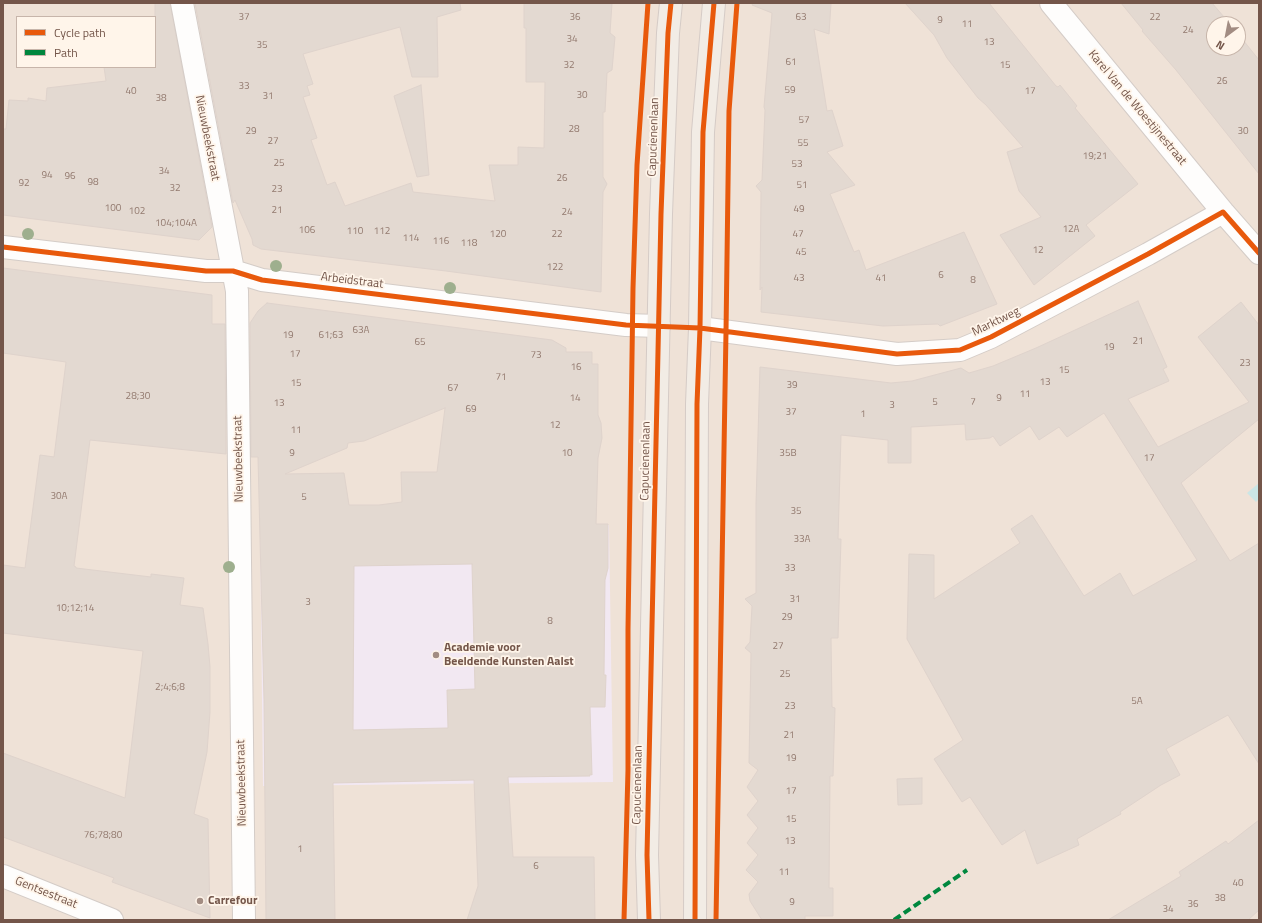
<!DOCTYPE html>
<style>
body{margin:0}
#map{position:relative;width:1262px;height:923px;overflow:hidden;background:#f6f0ea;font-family:"Titillium Web",sans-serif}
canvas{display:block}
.frame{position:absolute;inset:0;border:4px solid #74564a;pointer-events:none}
.legend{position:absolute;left:16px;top:16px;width:140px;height:52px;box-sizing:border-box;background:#fff5ea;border:1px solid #c7b5aa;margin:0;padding:5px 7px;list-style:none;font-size:12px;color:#74564a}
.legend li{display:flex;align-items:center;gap:8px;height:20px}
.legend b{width:20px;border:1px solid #c7b5aa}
.north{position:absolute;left:1206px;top:16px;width:40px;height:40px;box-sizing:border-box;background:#fff5ea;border:1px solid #c7b5aa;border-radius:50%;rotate:212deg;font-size:11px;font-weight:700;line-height:16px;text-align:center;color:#74564a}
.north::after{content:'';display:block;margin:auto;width:14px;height:18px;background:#a28c82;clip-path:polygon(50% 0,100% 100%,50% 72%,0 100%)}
</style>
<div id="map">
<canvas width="1262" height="923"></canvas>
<div class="frame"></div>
<ul class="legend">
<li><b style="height:5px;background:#e8590c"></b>Cycle path</li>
<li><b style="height:5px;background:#00873e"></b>Path</li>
</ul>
<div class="north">N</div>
</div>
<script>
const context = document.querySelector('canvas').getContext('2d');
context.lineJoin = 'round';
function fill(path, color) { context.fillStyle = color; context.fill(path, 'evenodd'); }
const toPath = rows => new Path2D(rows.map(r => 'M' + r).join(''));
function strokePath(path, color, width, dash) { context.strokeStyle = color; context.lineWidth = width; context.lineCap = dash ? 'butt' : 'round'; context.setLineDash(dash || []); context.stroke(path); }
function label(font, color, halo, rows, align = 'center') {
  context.font = font + ' "Titillium Web",sans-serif'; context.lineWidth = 3.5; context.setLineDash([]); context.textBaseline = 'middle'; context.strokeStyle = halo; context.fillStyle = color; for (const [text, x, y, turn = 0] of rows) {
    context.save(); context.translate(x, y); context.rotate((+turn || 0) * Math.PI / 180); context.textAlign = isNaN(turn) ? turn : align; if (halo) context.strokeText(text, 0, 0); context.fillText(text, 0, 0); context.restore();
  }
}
const residential = toPath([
 [3,3,1259,3,1259,920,3,920],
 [17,17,155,17,155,67,17,67],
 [1214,24,1238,24,1238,48,1214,48]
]);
const education = toPath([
 [609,525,613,782,263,786,260,529]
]);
const water = toPath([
 [1259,483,1259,499,1256,502,1247,493]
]);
const building = toPath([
 [155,3,170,3,212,227,199,240,3,215,3,129,6,129,9,100,28,101,28,98,46,101,47,88,106,81,104,67,155,67,155,3],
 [195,3,460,3,461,10,437,17,438,77,412,77,400,27,303,54,313,84,307,86,310,95,303,97,317,138,311,140,327,185,335,182,345,206,411,183,413,192,495,201,489,165,518,165,518,147,544,148,545,82,526,82,526,28,524,28,524,3,612,3,610,33,615,37,612,70,607,73,605,112,603,112,603,177,607,184,603,192,601,292,446,271,261,249,253,245,252,239,235,200,233,203,195,3],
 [753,3,831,3,829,34,814,29,827,111,832,110,843,146,827,152,855,185,830,194,854,252,859,250,866,270,964,232,997,304,940,326,938,324,883,326,761,312,762,287,760,290,761,192,756,186,762,180,765,110,764,107,772,13,752,5,753,3],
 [905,3,989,3,1056,86,1058,87,1060,85,1077,106,1075,108,1138,184,1086,225,1095,236,1034,285,1000,235,1041,217,1019,191,1007,152,1023,147,986,105,978,98,947,58,934,35,905,3],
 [1121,3,1212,3,1230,24,1214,24,1214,48,1238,48,1238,34,1243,40,1259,60,1259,174,1176,70,1142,31,1143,30,1121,3],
 [421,85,429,175,417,177,394,96,421,85],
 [3,268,212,295,212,324,225,324,226,454,90,440,74,566,76,567,76,568,151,577,151,574,184,578,180,605,203,608,208,644,210,667,210,712,207,752,194,814,208,819,210,918,112,882,114,878,3,837,3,753,125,798,143,651,3,633,3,565,25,568,40,455,54,457,66,362,3,353,3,268],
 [1138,301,1167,367,1163,369,1169,381,1128,399,1158,447,1249,402,1198,337,1241,302,1259,325,1259,419,1181,483,1230,561,1259,543,1259,764,1228,715,1166,749,1180,775,1161,785,1120,812,1121,814,1077,839,1079,845,1037,864,1025,830,1002,845,970,797,962,802,934,759,963,740,907,639,909,554,934,555,934,599,1020,543,1011,529,1032,515,1084,596,1120,573,1133,596,1197,560,1104,413,1067,437,1059,427,1039,440,1030,426,1000,446,993,436,990,438,966,440,965,424,911,427,911,463,888,463,888,440,841,435,838,539,841,539,838,638,831,638,832,707,835,708,833,776,830,776,829,888,833,888,833,916,805,916,805,920,762,920,750,901,749,894,758,882,746,870,758,855,747,843,758,828,747,815,758,801,747,787,758,770,749,763,751,653,745,648,750,642,752,606,745,599,756,593,756,504,760,367,891,383,912,381,961,368,969,373,993,366,1036,348,1138,301],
 [267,303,552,340,566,348,566,352,592,352,592,364,598,364,598,415,601,423,602,438,598,458,596,524,608,524,608,568,605,580,604,675,606,675,605,707,590,707,592,775,590,774,590,776,508,777,513,857,594,857,595,920,467,920,478,886,474,780,333,783,335,920,266,920,264,700,258,457,251,457,250,323,258,311,267,303],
 [445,408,437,472,401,472,402,502,379,505,349,505,344,473,285,474,347,448,348,443,364,441,445,408],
 [472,564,475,689,447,690,448,728,353,730,354,566,472,564],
 [922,778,922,804,898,805,897,779,922,778],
 [1259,820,1259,910,1248,920,1108,920,1181,876,1179,872,1226,841,1228,844,1259,820]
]);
const minor = toPath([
 [182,3,237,291,244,920],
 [1051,3,1223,212,1259,253],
 [3,247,206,271,233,271,262,280,626,325,659,326],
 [700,328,897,354,960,350,991,337,1148,254,1223,212]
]);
const tertiary = toPath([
 [3,876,112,920]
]);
const primary = toPath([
 [649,920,647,855,661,214,668,33,671,3],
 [695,920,697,404,700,328,703,132,714,3]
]);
const quiet = toPath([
 [894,920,967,870]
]);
const cycleway = toPath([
 [3,247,206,271,233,271,262,280,626,325,700,328,897,354,960,350,991,337,1148,254,1223,212,1259,253],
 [624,920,628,770,628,629,633,288,637,165,648,3],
 [649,920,647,855,661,214,668,33,671,3],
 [695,920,697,404,700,328,703,132,714,3],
 [716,920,726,332,729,111,737,3]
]);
const trees = [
 [28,234],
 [276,266],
 [450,288],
 [229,567]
];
const markers = [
 [436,655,4,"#a28c82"],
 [200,901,4,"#a28c82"]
];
const numberNames = [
 ["37",244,18],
 ["36",575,18],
 ["63",801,18],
 ["22",1155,18],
 ["9",940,21],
 ["11",967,25],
 ["24",1188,31],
 ["34",572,40],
 ["13",989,43],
 ["35",262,46],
 ["61",791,63],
 ["32",569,66],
 ["15",1005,66],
 ["26",1222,82],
 ["33",244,87],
 ["59",790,91],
 ["40",131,92],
 ["17",1030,92],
 ["30",582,96],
 ["31",268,97],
 ["38",161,99],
 ["57",804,121],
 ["28",574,130],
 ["29",251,132],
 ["30",1243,132],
 ["27",273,142],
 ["55",803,144],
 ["19;21",1095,157],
 ["25",279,164],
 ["53",797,165],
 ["34",164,172],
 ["94",47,176],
 ["96",70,177],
 ["26",562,179],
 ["98",93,183],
 ["92",24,184],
 ["51",802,186],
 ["32",175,189],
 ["23",277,190],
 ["100",113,209],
 ["49",799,210],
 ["21",277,211],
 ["102",137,212],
 ["24",567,213],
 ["104;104A",176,224],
 ["12A",1071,230],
 ["106",307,231],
 ["110",355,232],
 ["112",382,232],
 ["120",498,235],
 ["22",557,235],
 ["47",798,235],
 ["114",411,239],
 ["116",441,242],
 ["118",469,244],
 ["12",1038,251],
 ["45",801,253],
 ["122",555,268],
 ["6",941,276],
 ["43",799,279],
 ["41",881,279],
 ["8",973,281],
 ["63A",361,331],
 ["19",288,336],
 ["61;63",331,336],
 ["21",1138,342],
 ["65",420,343],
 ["19",1109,348],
 ["17",295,355],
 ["73",536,356],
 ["23",1245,364],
 ["16",576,368],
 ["15",1064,371],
 ["71",501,378],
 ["13",1045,383],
 ["15",296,384],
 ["39",792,386],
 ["67",453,389],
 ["11",1025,395],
 ["28;30",138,397],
 ["14",575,399],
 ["9",999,399],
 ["5",935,403],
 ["7",973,403],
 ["13",279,404],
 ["3",892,406],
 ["69",471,410],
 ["37",791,413],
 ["1",863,415],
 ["12",555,426],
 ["11",296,431],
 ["9",292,454],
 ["10",567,454],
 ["35B",788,454],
 ["17",1149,459],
 ["30A",59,497],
 ["5",304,498],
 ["35",796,512],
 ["33A",802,540],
 ["33",790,569],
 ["31",795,600],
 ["3",308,603],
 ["10;12;14",75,609],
 ["29",787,618],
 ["8",550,622],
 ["27",778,647],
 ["25",785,675],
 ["2;4;6;8",170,688],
 ["5A",1137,702],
 ["23",790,707],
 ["21",789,736],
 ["19",791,759],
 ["17",791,792],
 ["15",791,820],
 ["76;78;80",103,836],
 ["13",790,842],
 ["1",300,850],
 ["6",536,867],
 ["11",784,873],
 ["40",1238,884],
 ["38",1220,899],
 ["9",792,903],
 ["36",1193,905],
 ["34",1168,910]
];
const streetNames = [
 ["Karel Van de Woestijnestraat",1137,108,50],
 ["Capucienenlaan",654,137,-88],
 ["Nieuwbeekstraat",207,138,79],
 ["Arbeidstraat",352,281,7],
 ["Marktweg",996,322,-26],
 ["Nieuwbeekstraat",239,459,-91],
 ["Capucienenlaan",646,461,-89],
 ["Nieuwbeekstraat",242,783,-91],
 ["Capucienenlaan",638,785,-89],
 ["Gentsestraat",46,893,22]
];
const poiNames = [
 ["Academie voor",444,648],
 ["Beeldende Kunsten Aalst",444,662],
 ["Carrefour",208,901]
];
fill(residential, '#efe2d7');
fill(education, '#f2e8f2');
fill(water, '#cbe6e6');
fill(building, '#e3d9d1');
strokePath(building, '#dfd3cc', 1);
strokePath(minor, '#d4ccc7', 24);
strokePath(tertiary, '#d4ccc7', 24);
strokePath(primary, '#d5cbc6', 24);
strokePath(minor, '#fefdfc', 22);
strokePath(tertiary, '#fefdfc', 22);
strokePath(primary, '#f2ece5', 22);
strokePath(quiet, '#00873e', 4, [8, 4]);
strokePath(cycleway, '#e8590c', 5);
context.fillStyle = '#9eaf8e';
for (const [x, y] of trees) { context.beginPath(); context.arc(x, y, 6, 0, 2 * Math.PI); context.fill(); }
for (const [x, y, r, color] of markers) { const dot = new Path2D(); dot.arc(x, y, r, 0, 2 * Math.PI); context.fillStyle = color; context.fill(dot); strokePath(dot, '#fff5ea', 1.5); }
label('10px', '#92796e', null, numberNames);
label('12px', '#74564a', '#fff5ea', streetNames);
label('bold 12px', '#74564a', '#fff5ea', poiNames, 'left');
</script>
